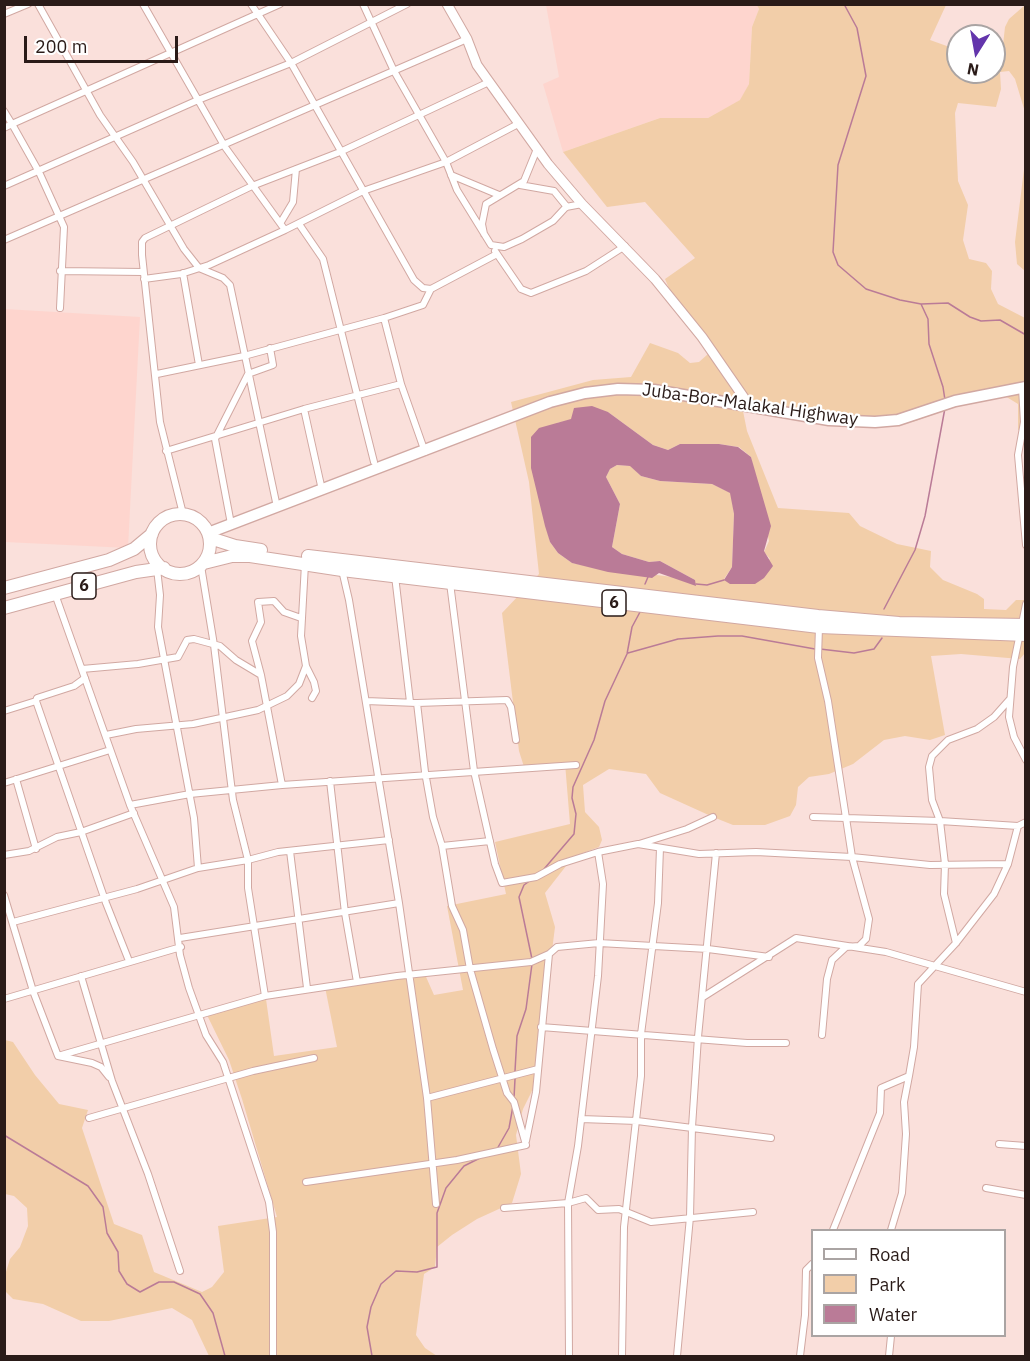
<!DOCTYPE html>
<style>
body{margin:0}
#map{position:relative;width:1030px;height:1361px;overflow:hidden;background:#fae0db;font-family:"IBM Plex Sans",sans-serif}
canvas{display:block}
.frame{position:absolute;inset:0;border:6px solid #2a1b18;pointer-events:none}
.legend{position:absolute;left:811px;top:1229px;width:195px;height:108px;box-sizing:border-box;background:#fff;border:2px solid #aaa4a3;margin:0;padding:8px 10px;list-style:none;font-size:18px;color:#2a1b18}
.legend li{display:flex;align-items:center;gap:12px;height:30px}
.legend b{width:30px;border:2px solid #aaa4a3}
.north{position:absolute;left:946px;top:24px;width:60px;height:60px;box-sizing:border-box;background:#fff;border:2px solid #aaa4a3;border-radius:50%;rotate:191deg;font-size:16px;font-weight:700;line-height:24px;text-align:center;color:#2a1b18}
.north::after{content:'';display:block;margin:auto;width:21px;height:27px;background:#6335ac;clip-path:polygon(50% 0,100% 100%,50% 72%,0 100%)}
.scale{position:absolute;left:24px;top:36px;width:154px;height:27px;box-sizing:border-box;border:3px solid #2a1b18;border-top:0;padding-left:8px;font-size:18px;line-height:21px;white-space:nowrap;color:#2a1b18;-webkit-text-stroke:4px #fff;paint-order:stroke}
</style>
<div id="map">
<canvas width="1030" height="1361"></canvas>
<div class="frame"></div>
<ul class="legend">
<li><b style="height:8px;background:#fff"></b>Road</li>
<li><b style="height:16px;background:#f2cea9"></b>Park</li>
<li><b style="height:16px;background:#ba7b97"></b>Water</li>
</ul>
<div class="north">N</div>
<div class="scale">200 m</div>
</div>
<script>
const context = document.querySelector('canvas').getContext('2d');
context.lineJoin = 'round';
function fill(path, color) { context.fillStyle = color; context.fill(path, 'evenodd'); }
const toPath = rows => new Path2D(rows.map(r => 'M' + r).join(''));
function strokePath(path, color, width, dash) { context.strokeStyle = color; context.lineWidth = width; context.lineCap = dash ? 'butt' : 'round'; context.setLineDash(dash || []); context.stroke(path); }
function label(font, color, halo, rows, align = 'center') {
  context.font = font + ' "IBM Plex Sans",sans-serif'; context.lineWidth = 4.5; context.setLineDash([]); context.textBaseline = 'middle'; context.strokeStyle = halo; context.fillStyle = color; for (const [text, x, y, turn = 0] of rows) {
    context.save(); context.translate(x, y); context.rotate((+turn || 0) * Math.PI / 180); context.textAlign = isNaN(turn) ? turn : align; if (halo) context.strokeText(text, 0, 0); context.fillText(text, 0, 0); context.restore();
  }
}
const built = toPath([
 [757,4,759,9,752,27,749,84,741,100,708,118,660,118,563,152,543,84,559,77,546,5],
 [5,309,140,317,128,548,5,542]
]);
const green = toPath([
 [757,5,946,5,930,40,958,50,958,72,994,72,994,56,1002,54,1005,27,1009,19,1025,5,1025,112,1015,79,1009,71,1000,72,1001,89,996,107,958,103,955,113,958,181,968,205,963,240,969,259,986,263,992,271,991,289,998,304,1025,318,1025,431,1018,430,1018,404,1005,396,963,404,915,421,891,425,743,411,747,431,778,508,849,513,860,526,897,544,931,551,930,567,943,580,977,594,984,599,984,609,1006,610,1016,600,1025,600,1025,653,1020,659,961,654,931,656,945,735,930,740,905,736,884,740,853,764,829,774,809,777,798,787,796,805,790,816,765,825,733,825,713,817,660,793,646,774,609,769,583,785,585,812,599,827,602,840,599,847,580,854,566,866,545,893,555,927,535,1085,523,1109,516,1135,521,1174,512,1203,477,1219,452,1235,437,1247,435,1267,424,1274,416,1335,425,1348,437,1356,209,1356,192,1320,172,1308,109,1321,81,1321,43,1304,13,1299,5,1291,5,1275,10,1259,20,1247,28,1226,27,1208,14,1196,5,1194,5,1040,13,1042,35,1075,59,1104,88,1110,82,1128,114,1224,142,1235,154,1272,202,1292,212,1287,224,1272,218,1226,277,1217,242,1099,229,1060,206,1013,266,999,274,1056,337,1047,325,987,423,970,434,995,463,990,447,906,506,894,495,842,570,824,565,763,525,770,519,751,502,613,539,574,529,482,511,402,593,380,631,377,650,343,678,353,690,363,699,362,708,354,681,317,665,279,695,258,645,202,607,207,563,152,660,118,708,118,740,100,749,84,752,27,759,9],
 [608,412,653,445,668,450,680,444,719,444,739,447,751,457,769,541,764,552,770,559,724,579,732,567,734,514,731,493,712,484,660,481,641,476,631,466,617,465,610,469,606,477,620,504,612,547,622,554,649,562,660,561,695,580,588,566,572,563,558,553,550,542,539,498,557,423],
 [1025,161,1025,271,1017,264,1015,242]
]);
const water = toPath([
 [592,406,608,412,653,445,668,450,680,444,719,444,738,447,751,457,771,526,764,551,773,566,764,578,755,584,730,584,724,580,732,567,734,514,730,493,712,484,660,481,641,476,630,466,617,465,610,469,606,477,620,504,612,547,622,554,649,562,660,561,695,580,696,586,659,573,652,578,608,572,572,563,558,553,550,542,545,526,531,468,531,437,539,428,571,419,574,408]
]);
const stream = toPath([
 [844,4,857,28,866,76,838,165,833,252,838,265,866,289,900,300,921,304,948,303,970,317,981,321,1000,320,1026,335],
 [921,304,928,319,929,344,943,387,945,400],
 [645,584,648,577],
 [696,584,707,585,724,580],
 [884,609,915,550,925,516,945,408],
 [820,649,854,653,874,649,882,638],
 [628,653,678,639,718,636,742,636,815,649],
 [544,869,574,834,576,814,572,798,573,787,594,740,605,701,627,654,632,627,640,612],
 [531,880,524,885,519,897,532,959],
 [515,1071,517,1036,526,1009,532,964],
 [514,1098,515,1079],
 [4,1135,88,1186,103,1207,107,1233,118,1252,119,1271,127,1284,140,1292,159,1282,174,1282,200,1294,213,1313,225,1356],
 [497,1149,509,1128,513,1106],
 [372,1356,367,1327,371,1307,381,1284,396,1271,417,1272,437,1267,437,1213,446,1188,464,1166,480,1158]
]);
const street = toPath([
 [38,4,100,115,133,162,184,249,199,268,223,278,230,285,277,507],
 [143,4,225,147,285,230,209,265,181,274,144,279],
 [251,4,291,63,414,280,423,288,431,289,497,254],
 [363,4,394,71,446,162,457,190,491,245,504,247,522,239,553,221,566,207,582,204],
 [4,14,28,4],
 [4,111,12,124,280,4],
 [4,128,12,124,39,172,64,227,60,308],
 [451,175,499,195],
 [520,185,554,191,567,207],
 [4,186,198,100,291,63,407,4],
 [281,222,293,202,296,169],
 [299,224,323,259,374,462],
 [285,230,363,191,446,162,518,124],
 [484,234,482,224,486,204,524,181,537,149],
 [4,240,467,39],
 [495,251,521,289,531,293,586,271,625,246],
 [60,271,143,272],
 [183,273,199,365],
 [384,318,423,305,431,289],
 [157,374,244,356,384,318,401,384,425,452],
 [1022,388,1024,422,1018,455,1026,545],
 [304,409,322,490],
 [166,451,304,409,401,384],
 [183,514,160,422,142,255,142,242,145,238,252,186,340,152,489,82],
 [231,524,215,439,248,374,273,365,270,348],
 [305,564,301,636,306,666,314,682,316,691,312,698],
 [201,566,214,645,233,800,248,860,248,888,265,996],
 [157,569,160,595,158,627,194,818,198,868],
 [342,570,349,600,399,903,427,1098,436,1204],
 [395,576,410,702],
 [450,583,474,771,495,864,502,883,536,877,560,864,598,852,638,844,699,854,756,852,852,857,846,818,940,821,932,800,929,767,932,756,948,740,977,729,994,717,1010,699],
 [55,594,130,805,174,907,180,955,189,988,206,1035,223,1062,269,1202,273,1232,273,1356],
 [1026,604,1013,667,1009,717,1014,737,1026,760],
 [82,669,138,664,178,657,187,640,194,639,220,646,236,660,261,675,282,785],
 [261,675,252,641,261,622,258,602,274,601,284,612,301,618],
 [85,678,74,686,37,698,36,701,106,903,129,961],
 [366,701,417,703,507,700,511,707,516,740],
 [417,703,425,772,433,817,442,846,452,906,463,930,470,969,493,1049,507,1093,514,1102,526,1145],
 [4,711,36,701],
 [106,735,136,729,193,724,258,710,287,696,299,684,306,666],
 [16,779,36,849],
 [330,781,345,913,357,982],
 [4,783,110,750],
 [130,805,190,794,282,785,576,765],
 [813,817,846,818,828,701,818,658,819,627],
 [639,844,687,829,713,817],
 [442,846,490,841],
 [290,851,307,988],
 [4,855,29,851,57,837,81,832,134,813],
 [4,895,33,991,58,1056,92,1063,101,1067,109,1077],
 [13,922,137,889,198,868,248,860,278,852,389,840],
 [180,938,399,903],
 [956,943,944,894,945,864,940,821,1018,826],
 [81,976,112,1081,148,1174,180,1271],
 [703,997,796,938,886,952,1026,992],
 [4,999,181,947],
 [541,1027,747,1043,786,1043],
 [822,1035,827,979,832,960,846,947,859,946,866,939,869,919,852,857,930,865,1008,864],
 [58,1056,265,996,397,976,531,962,549,954],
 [427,1098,538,1069],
 [89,1118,253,1071,314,1058],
 [581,1119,637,1121,771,1138],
 [526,1141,536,1092,549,954,557,947,599,943,708,949,769,957],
 [999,1144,1026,1146],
 [306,1182,457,1160,526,1145],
 [986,1188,1026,1195],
 [504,1208,568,1203,586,1198,598,1210,619,1209,651,1222,753,1212],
 [833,1230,880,1113,881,1088,909,1076,914,1047,918,984,956,943,994,894,1008,864,1018,826,1026,822],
 [891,1230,902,1193,906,1134,904,1102,909,1076],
 [569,1356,568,1203,578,1146,598,976,603,884,598,852],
 [622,1356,624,1227,641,1076,641,1034,658,903,660,848],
 [677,1356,690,1217,692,1127,698,1037,716,853],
 [800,1356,805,1315,806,1270,812,1264],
 [889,1356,891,1336]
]);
const secondary = toPath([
 [447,4,467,39,477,65,548,164,582,204,655,279,702,337,749,405]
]);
const primary = toPath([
 [208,533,550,402,585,393,618,389,654,390,829,420,875,422,898,420,955,401,1026,387]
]);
const highway = toPath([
 '150 544a30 30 0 1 1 60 0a30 30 0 1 1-60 0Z',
 [210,538,235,546,261,550],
 [308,556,818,616,899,623,1026,625],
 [204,563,232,556,250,556,342,570,819,627,1026,635],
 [4,588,109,560,134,549,152,534],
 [4,608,136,572,164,568]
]);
const shields = [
 [84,586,24],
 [614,603,24]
];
const shieldNames = [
 ["6",84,586],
 ["6",614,603]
];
const streetNames = [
 ["Juba-Bor-Malakal Highway",750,405,8]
];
fill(built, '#fed5ce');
fill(green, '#f2cea9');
fill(water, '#ba7b97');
strokePath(stream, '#ba7b97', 1.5);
strokePath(street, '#d1a8a2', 8);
strokePath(secondary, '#d1a8a2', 11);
strokePath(primary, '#d1a8a2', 13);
strokePath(highway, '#d1a8a2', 14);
strokePath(street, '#fff', 6);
strokePath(secondary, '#fff', 9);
strokePath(primary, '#fff', 10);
strokePath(highway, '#fff', 12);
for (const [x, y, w] of shields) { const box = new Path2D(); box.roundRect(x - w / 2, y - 13, w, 26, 4.5); context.fillStyle = '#fff'; context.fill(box); strokePath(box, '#2a1b18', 1.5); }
label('bold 16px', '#2a1b18', null, shieldNames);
label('18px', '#2a1b18', '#fff', streetNames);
</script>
